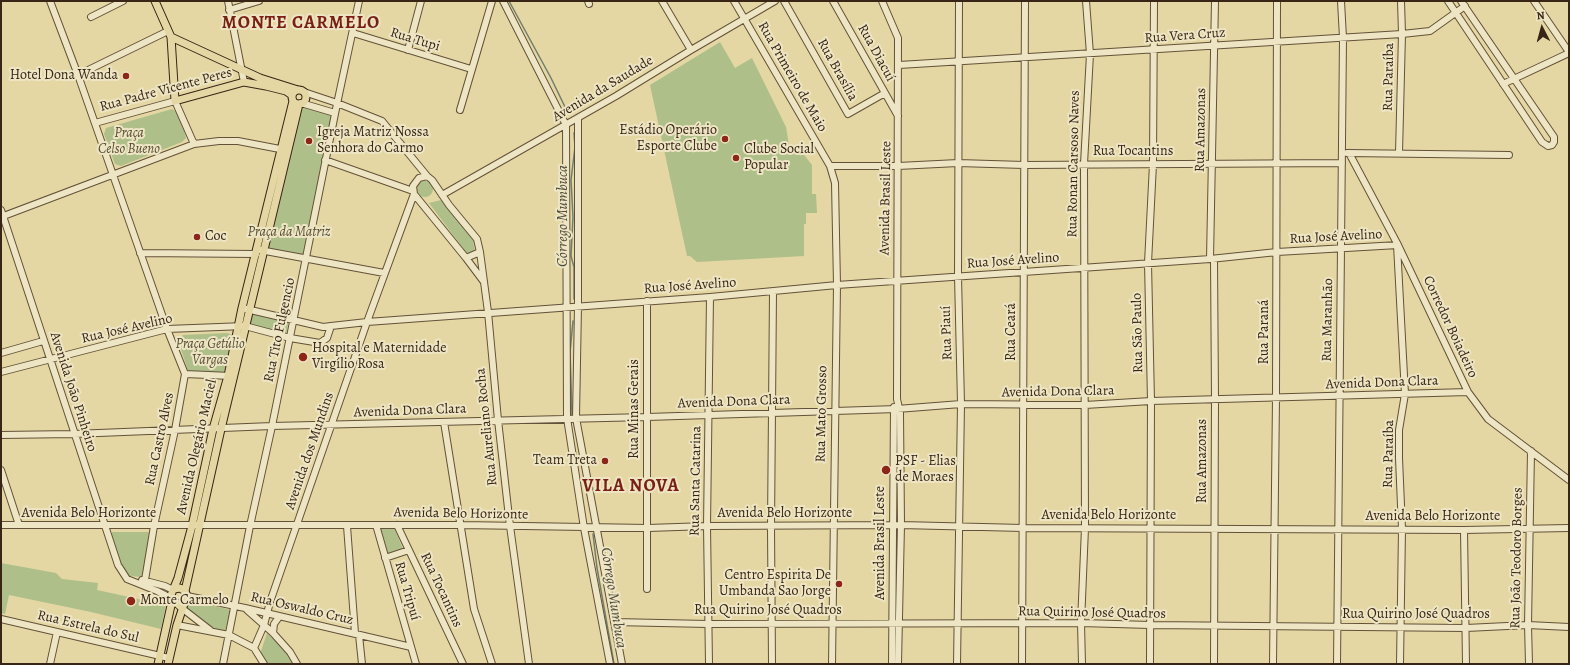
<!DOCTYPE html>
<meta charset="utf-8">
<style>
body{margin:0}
#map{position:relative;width:1570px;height:665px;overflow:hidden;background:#e4d7a3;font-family:Alegreya,serif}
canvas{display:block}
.frame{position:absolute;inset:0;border:2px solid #382516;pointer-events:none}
.north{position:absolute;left:1522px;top:8px;width:40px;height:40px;-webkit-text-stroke:3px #ede5c3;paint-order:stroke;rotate:354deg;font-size:11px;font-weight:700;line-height:16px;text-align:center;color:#382516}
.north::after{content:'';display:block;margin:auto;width:14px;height:18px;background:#382516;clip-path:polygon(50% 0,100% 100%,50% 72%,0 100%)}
</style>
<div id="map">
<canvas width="1570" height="665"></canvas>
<div class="frame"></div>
<div class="north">N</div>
</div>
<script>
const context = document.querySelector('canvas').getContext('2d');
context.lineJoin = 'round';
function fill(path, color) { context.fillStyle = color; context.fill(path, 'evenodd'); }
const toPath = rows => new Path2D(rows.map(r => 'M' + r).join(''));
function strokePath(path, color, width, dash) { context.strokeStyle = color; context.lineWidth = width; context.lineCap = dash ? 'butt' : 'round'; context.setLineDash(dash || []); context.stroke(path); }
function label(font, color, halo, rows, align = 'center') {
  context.font = font + ' Alegreya,serif'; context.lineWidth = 4; context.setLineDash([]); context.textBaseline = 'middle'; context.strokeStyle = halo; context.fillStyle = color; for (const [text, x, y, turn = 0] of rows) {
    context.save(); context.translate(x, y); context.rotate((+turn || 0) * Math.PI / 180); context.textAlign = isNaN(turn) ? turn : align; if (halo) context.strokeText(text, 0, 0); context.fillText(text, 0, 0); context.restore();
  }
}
const green = toPath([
 [720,42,735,68,752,58,786,127,790,151,798,147,812,165,812,194,816,194,817,213,806,213,806,224,804,224,804,256,697,262,690,256,687,256,650,85],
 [303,107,331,114,332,119,303,254,300,255,267,249,300,110],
 [172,109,178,113,184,130,186,138,182,142,121,166,115,164,104,134,106,128],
 '417 189a8 8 0 1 1 16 0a8 8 0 1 1-16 0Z',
 [441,200,473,240,475,252,468,255,429,203],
 [250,312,289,320,286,335,247,325],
 [227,333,232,335,234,339,226,369,223,373,192,373,188,371,179,343,179,339,183,335],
 [394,528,403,549,388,554,379,529],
 [112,532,149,532,143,577,128,576,118,558,112,537],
 [1,563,56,573,62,579,98,583,97,590,166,605,161,629,91,612,9,595,5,614,1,613],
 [188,600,231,610,225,632,213,629,186,608],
 [267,633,286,652,295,664,268,664,260,654]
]);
const stream = toPath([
 [509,1,551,78,566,109],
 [574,299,574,267,571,256,573,217,571,180,575,147,574,133],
 [572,416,570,352,573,321],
 [593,534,597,568,614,664]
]);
const minor = toPath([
 [50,1,78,75,167,329,185,374],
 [228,1,244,82],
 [503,1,566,125,567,418,584,528,610,664],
 [588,1,589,4],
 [662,1,691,50],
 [734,1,830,166,835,183,837,285,832,664],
 [784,1,848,114,885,93],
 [833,1,898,116],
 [882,1,898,38,897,399,900,413,901,525,898,664],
 [1448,1,1542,142,1548,146,1552,145,1554,142,1554,137,1461,1],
 [1534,1,1569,52],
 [229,10,259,1],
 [91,17,123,1],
 [353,33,471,69],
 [408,50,421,1],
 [899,65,1402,34,1430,31,1465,6],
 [78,75,168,31],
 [1503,84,1569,53],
 [304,92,337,103,382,121,427,176],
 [301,103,335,113],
 [460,110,492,1],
 [578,118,578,306,576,418,622,664],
 [95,123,175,101,194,144],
 [1347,153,1509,155],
 [1349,153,1398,245,1468,392,1488,419,1569,480],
 [1399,153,1402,34,1401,1],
 [325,160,413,191],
 [830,166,898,166,958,163,1024,165,1342,163],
 [442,195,616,96,691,50,775,1],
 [1,210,118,565,127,579,157,591,171,598],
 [1,217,194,144,219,141,238,141,285,150],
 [1397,245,1405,394,1399,430,1399,458,1402,529,1400,664],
 [260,250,384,273],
 [140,253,256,254],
 [466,258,480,252],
 [1210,259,1215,1],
 [484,282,466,258,414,194,413,186,419,178,427,176,432,180,449,205,477,239,480,252,488,312,498,420,510,526,529,664],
 [647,301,647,589],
 [242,308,323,327,331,326],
 [1,353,43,341],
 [1,372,167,329,245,326,290,338,320,343,327,338,331,326,367,322,710,297,837,285,1210,259,1277,252,1398,245],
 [185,374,231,376],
 [444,422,474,609,492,664],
 [1,435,74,434,272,426,647,417,897,409,961,404,1085,405,1151,401,1468,392],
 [1,470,19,525],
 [1,525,461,525,648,528,707,526,901,525,1023,528,1464,530,1569,528],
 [376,525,416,664],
 [397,525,463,664],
 [347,526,355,633],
 [1464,530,1466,664],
 [385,558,409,550],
 [142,580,165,586,173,590],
 [145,580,154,526,175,430,185,374],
 [187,596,245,608,411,647],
 [179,606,210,630],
 [247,610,273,633,290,652,297,664],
 [1,619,169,658],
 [614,622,708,624,1081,623,1150,625,1466,628,1528,625,1569,627],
 [177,625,229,635,254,648,264,664],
 [273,633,274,624,279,617],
 [359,635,362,664],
 [254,648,264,625,270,602,367,322,414,194],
 [50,664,57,632],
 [223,664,250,526,272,426,337,104,359,1],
 [709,664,707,526,710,297],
 [772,664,771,527,773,292],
 [892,664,894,407],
 [957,664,961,404,958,276,959,1],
 [1022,664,1025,1],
 [1082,664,1081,623,1085,528,1084,164,1090,54,1086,1],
 [1150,664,1151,401,1148,263,1153,164,1154,1],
 [1214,664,1215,399,1214,259],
 [1273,664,1276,398,1277,1],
 [1337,664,1343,38,1341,1],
 [1529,664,1528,625,1531,451]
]);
const major = toPath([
 [155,1,171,37,175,101,244,82,266,86,286,91,292,95],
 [171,37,260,78,298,90],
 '292 97a7 7 0 1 1 14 0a7 7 0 1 1-14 0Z',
 [174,589,180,588,185,591,187,596,184,602,180,604,175,603,172,601,171,595,178,578,192,526,213,429,228,376,242,308,293,101],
 [185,591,221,429,299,104],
 [158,664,172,601],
 [168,664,177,625,185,601]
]);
const markers = [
 [126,76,4,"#8f2418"],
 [725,139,4,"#8f2418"],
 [309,141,4,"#8f2418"],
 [736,158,4,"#8f2418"],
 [197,237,4,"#8f2418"],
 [303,357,5,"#8f2418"],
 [605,461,4,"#8f2418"],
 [886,470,5,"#8f2418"],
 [839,584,4,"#8f2418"],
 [131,601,5,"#8f2418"]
];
const streetNames = [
 ["Rua Vera Cruz",1185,36,-4],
 ["Rua Tupi",415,40,17],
 ["Rua Diacuí",876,53,61],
 ["Rua Brasília",837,70,61],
 ["Rua Primeiro de Maio",792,77,60],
 ["Rua Paraíba",1389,77,-89],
 ["Avenida da Saudade",603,89,-31],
 ["Rua Padre Vicente Peres",166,90,-15],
 ["Rua Amazonas",1201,130,-89],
 ["Rua Tocantins",1133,152],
 ["Rua Ronan Carsoso Naves",1074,164,-89],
 ["Avenida Brasil Leste",886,198,-89],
 ["Rua José Avelino",1336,237,-3],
 ["Rua José Avelino",1013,261,-4],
 ["Rua José Avelino",690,286,-4],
 ["Rua Maranhão",1328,320,-89],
 ["Corredor Boiadeiro",1450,327,65],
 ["Rua José Avelino",127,329,-13],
 ["Rua Tito Fulgencio",280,330,-78],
 ["Rua Ceará",1012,332,-90],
 ["Rua Paraná",1265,332,-90],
 ["Rua Piauí",947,333,-92],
 ["Rua São Paulo",1138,333,-91],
 ["Avenida Dona Clara",1382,383,-2],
 ["Avenida João Pinheiro",73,392,72],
 ["Avenida Dona Clara",1058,392,-1],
 ["Avenida Dona Clara",734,402,-2],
 ["Rua Minas Gerais",635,409,-90],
 ["Avenida Dona Clara",410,411,-2],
 ["Rua Mato Grosso",822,414,-89],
 ["Rua Aureliano Rocha",487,427,-96],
 ["Rua Castro Alves",160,439,-78],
 ["Avenida Olegário Maciel",197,447,-77],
 ["Avenida dos Mundins",310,451,-71],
 ["Rua Paraíba",1389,454,-89],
 ["Rua Amazonas",1203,461,-90],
 ["Rua Santa Catarina",696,481,-89],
 ["Avenida Belo Horizonte",89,514],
 ["Avenida Belo Horizonte",461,514,1],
 ["Avenida Belo Horizonte",785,514],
 ["Avenida Belo Horizonte",1109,516],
 ["Avenida Belo Horizonte",1433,517],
 ["Avenida Brasil Leste",881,543,-90],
 ["Rua João Teodoro Borges",1517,558,-89],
 ["Rua Tocantins",441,590,65],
 ["Rua Tripuí",407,591,74],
 ["Rua Oswaldo Cruz",302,609,13],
 ["Rua Quirino José Quadros",768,611],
 ["Rua Quirino José Quadros",1092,613,1],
 ["Rua Quirino José Quadros",1416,615],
 ["Rua Estrela do Sul",88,627,13]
];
const poiNames = [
 ["Hotel Dona Wanda",118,76,"right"],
 ["Estádio Operário",717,131,"right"],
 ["Esporte Clube",717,147,"right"],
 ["Igreja Matriz Nossa",317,133],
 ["Senhora do Carmo",317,149],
 ["Clube Social",744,150],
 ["Popular",744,166],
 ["Coc",205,237],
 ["Hospital e Maternidade",312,349],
 ["Virgílio Rosa",312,365],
 ["Team Treta",597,461,"right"],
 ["PSF - Elias",895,462],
 ["de Moraes",895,478],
 ["Centro Espirita De",831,576,"right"],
 ["Umbanda Sao Jorge",831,592,"right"],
 ["Monte Carmelo",140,601]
];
const parkNames = [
 ["Praça",129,134],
 ["Celso Bueno",129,150],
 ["Praça da Matriz",289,233],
 ["Praça Getúlio",210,345],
 ["Vargas",210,361]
];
const waterNames = [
 ["Córrego Mumbuca",563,216,-90],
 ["Córrego Mumbuca",613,598,81]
];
const districtNames = [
 ["MONTE CARMELO",301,24],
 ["VILA NOVA",631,487]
];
fill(green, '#aebf8a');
strokePath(stream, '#707e6e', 1.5);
strokePath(minor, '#635239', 8);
strokePath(major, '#382516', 9);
strokePath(minor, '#ede5c3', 6);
strokePath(major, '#e4d7a3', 7);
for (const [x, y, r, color] of markers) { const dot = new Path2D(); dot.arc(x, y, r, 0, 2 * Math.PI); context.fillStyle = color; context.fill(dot); strokePath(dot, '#ede5c3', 1.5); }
label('14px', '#382516', '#ede5c3', streetNames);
label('14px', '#382516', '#ede5c3', poiNames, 'left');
label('italic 14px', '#564c33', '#ede5c3', parkNames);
label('italic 15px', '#4f4a3b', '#ede5c3', waterNames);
context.letterSpacing = '1px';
label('bold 18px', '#7a1f14', '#ede5c3', districtNames);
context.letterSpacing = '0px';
</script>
